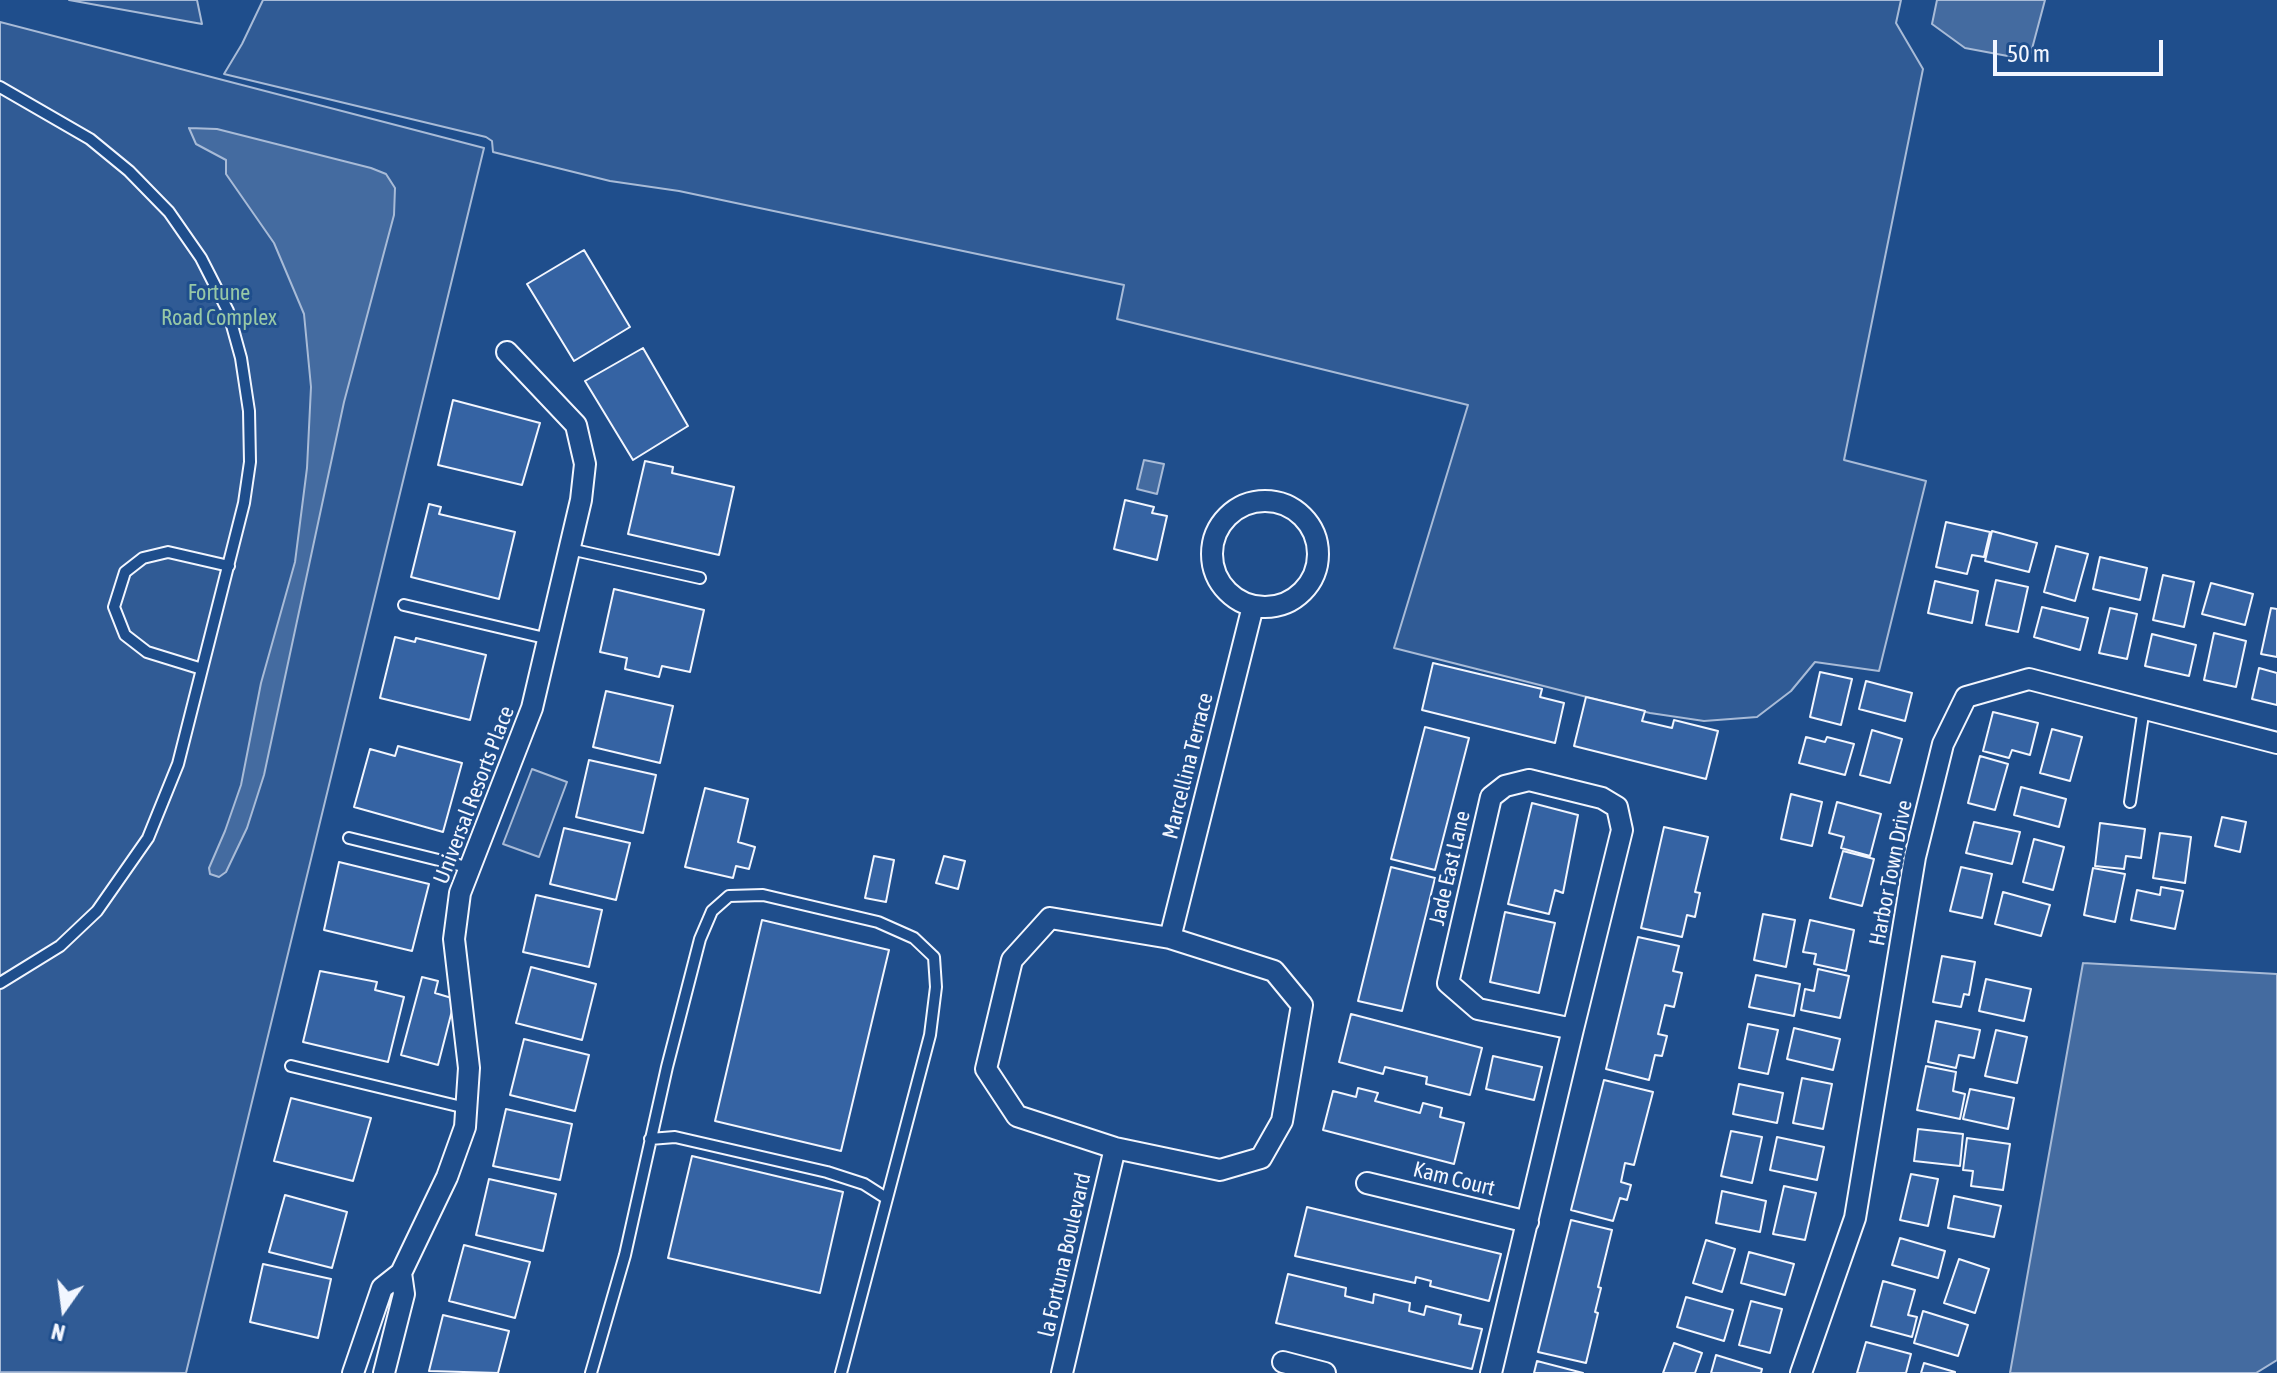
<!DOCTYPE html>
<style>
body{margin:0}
#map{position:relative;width:2277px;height:1373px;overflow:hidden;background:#1f4e8c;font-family:"Asap Condensed",sans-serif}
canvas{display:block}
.north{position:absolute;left:24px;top:1269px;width:80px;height:80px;-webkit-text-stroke:6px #1f4e8c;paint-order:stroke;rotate:194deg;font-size:22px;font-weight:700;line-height:32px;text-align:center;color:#f2f6ff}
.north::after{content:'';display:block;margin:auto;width:28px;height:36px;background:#f2f6ff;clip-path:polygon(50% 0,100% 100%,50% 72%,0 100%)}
.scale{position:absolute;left:1993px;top:40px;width:170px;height:36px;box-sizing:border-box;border:4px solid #f2f6ff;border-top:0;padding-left:10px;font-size:24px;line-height:28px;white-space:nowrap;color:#f2f6ff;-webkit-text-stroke:6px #1f4e8c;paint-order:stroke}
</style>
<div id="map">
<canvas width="2277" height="1373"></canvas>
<div class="north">N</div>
<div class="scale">50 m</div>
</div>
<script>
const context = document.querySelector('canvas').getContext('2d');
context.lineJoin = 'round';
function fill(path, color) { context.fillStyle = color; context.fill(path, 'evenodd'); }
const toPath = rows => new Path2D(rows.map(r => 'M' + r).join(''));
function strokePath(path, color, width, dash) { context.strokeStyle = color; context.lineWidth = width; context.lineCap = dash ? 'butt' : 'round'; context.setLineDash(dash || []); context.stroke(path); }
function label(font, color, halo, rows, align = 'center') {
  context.font = font + ' "Asap Condensed",sans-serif'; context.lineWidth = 6; context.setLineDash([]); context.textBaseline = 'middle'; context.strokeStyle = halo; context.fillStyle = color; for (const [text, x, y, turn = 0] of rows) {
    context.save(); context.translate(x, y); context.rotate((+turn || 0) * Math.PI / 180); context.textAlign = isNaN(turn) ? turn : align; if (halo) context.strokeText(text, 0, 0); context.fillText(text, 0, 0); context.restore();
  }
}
const built = toPath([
 [69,0,197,0,202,24,69,0],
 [263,0,1901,0,1896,23,1923,69,1844,460,1926,481,1879,671,1815,662,1791,691,1757,717,1704,721,1650,713,1394,648,1468,405,1117,319,1124,285,679,191,610,181,493,152,492,141,486,137,224,74,242,44,263,0],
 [0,22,484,148,186,1373,0,1372,0,22],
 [532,769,567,782,539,857,503,844,532,769]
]);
const water = toPath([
 [1937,0,2045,0,2029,60,1965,48,1932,24,1937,0],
 [189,128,217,129,371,168,386,174,395,188,394,215,344,402,264,775,247,828,226,872,219,877,210,874,209,868,225,831,241,785,261,683,295,562,307,468,311,387,304,314,274,243,226,174,226,160,196,144,189,128],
 [1144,460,1164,464,1157,494,1137,489,1144,460],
 [2083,963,2277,974,2277,1360,2256,1373,2010,1373,2083,963]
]);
const building = toPath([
 [584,250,630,327,574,361,527,284,584,250],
 [643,348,688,426,633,460,585,381,643,348],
 [453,400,540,423,522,485,438,465,453,400],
 [645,461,673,467,672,473,734,487,719,555,628,534,645,461],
 [1125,500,1154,507,1152,513,1167,516,1157,560,1114,549,1125,500],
 [429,504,441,507,439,514,515,532,499,599,411,577,429,504],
 [1946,522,1990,532,1984,557,1972,555,1967,574,1936,567,1946,522],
 [1992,531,2037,543,2029,572,1985,561,1992,531],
 [2056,546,2088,554,2075,601,2044,592,2056,546],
 [2100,557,2147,568,2140,600,2093,589,2100,557],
 [2163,575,2194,582,2184,627,2153,620,2163,575],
 [1996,580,2028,587,2018,632,1986,625,1996,580],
 [1935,581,1978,591,1972,623,1928,613,1935,581],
 [2211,583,2253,594,2245,625,2202,614,2211,583],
 [614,589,704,610,690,672,662,666,659,677,625,669,627,658,600,652,614,589],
 [2042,607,2088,618,2080,650,2034,637,2042,607],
 [2110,608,2137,614,2127,659,2099,653,2110,608],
 [2271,608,2277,609,2277,657,2261,654,2271,608],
 [2214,633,2246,641,2236,687,2204,680,2214,633],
 [2152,634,2196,645,2189,676,2145,666,2152,634],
 [395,637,415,642,416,638,486,655,470,720,380,698,395,637],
 [1433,663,1542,689,1540,697,1564,703,1555,743,1422,710,1433,663],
 [2259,668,2277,673,2277,705,2252,699,2259,668],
 [1820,672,1852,679,1841,725,1810,717,1820,672],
 [1866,681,1912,693,1905,721,1859,709,1866,681],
 [606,691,673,706,660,763,593,747,606,691],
 [1586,697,1645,711,1642,721,1672,728,1674,720,1718,731,1706,779,1574,746,1586,697],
 [1993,712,2038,723,2030,755,2012,750,2009,758,1983,751,1993,712],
 [1425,727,1469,738,1435,870,1391,859,1425,727],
 [2052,729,2082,737,2070,781,2040,773,2052,729],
 [1872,730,1902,739,1890,783,1860,775,1872,730],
 [1806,737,1825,742,1827,737,1854,744,1845,775,1799,763,1806,737],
 [398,746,462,763,443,832,354,807,370,749,395,756,398,746],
 [1980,756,2008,764,1995,810,1968,803,1980,756],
 [589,760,656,775,643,833,576,817,589,760],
 [2021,787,2066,799,2059,827,2014,815,2021,787],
 [705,788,748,799,738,842,755,847,749,869,736,866,733,878,685,867,705,788],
 [1791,794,1822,802,1812,846,1781,839,1791,794],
 [1837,802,1881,814,1870,856,1841,848,1844,837,1829,833,1837,802],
 [1532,803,1578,815,1563,893,1555,890,1549,914,1508,904,1532,803],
 [2222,817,2246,822,2240,852,2215,846,2222,817],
 [1974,822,2020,832,2012,864,1966,853,1974,822],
 [2100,823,2145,829,2141,858,2126,856,2124,869,2095,866,2100,823],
 [1664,827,1708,837,1695,892,1700,893,1695,917,1687,915,1682,937,1641,928,1664,827],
 [564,828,630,843,616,900,550,884,564,828],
 [2160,833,2191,837,2185,883,2153,878,2160,833],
 [2034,839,2064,847,2053,890,2023,882,2034,839],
 [1843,851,1874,859,1862,906,1830,898,1843,851],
 [874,856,894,860,886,902,865,898,874,856],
 [944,856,965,861,958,889,936,883,944,856],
 [339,862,429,884,412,951,324,930,339,862],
 [1391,867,1435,878,1402,1011,1358,1001,1391,867],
 [1961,867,1992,874,1982,918,1950,911,1961,867],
 [2093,868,2125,874,2115,922,2084,915,2093,868],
 [2161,887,2183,891,2175,929,2131,920,2137,890,2160,895,2161,887],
 [2003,892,2050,905,2041,936,1995,924,2003,892],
 [536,895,602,910,589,967,523,952,536,895],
 [1505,912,1555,923,1539,993,1490,982,1505,912],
 [1763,914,1795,920,1786,967,1754,960,1763,914],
 [762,920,889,950,841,1151,715,1121,762,920],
 [1810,920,1854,930,1846,971,1814,964,1816,954,1803,952,1810,920],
 [1638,937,1679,946,1673,971,1682,973,1674,1007,1665,1005,1658,1034,1667,1036,1662,1056,1655,1055,1649,1080,1606,1069,1638,937],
 [1942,956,1975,962,1969,995,1964,994,1961,1007,1933,1002,1942,956],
 [531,967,596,984,582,1040,516,1023,531,967],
 [1818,969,1849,976,1840,1018,1801,1010,1805,989,1814,991,1818,969],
 [320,971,377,982,375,990,404,997,388,1062,303,1042,320,971],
 [1756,975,1800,984,1794,1016,1749,1007,1756,975],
 [422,977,438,981,435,993,455,999,438,1065,401,1055,422,977],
 [1986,979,2031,989,2024,1021,1979,1011,1986,979],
 [1351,1014,1482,1048,1470,1095,1426,1084,1427,1077,1385,1067,1383,1074,1339,1062,1351,1014],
 [1936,1021,1980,1030,1974,1058,1959,1055,1956,1068,1928,1062,1936,1021],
 [1748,1024,1778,1030,1768,1074,1739,1068,1748,1024],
 [1794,1028,1840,1039,1833,1070,1787,1059,1794,1028],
 [1996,1030,2027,1037,2017,1083,1985,1076,1996,1030],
 [524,1039,589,1055,575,1111,510,1095,524,1039],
 [1493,1056,1542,1067,1534,1100,1486,1089,1493,1056],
 [1926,1066,1956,1072,1953,1091,1965,1094,1960,1119,1917,1110,1926,1066],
 [1802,1078,1832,1084,1823,1129,1793,1123,1802,1078],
 [1604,1080,1653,1092,1634,1165,1625,1163,1621,1182,1631,1185,1627,1200,1620,1198,1613,1221,1571,1210,1604,1080],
 [1739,1084,1783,1093,1777,1123,1733,1114,1739,1084],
 [1358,1088,1378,1093,1375,1101,1420,1113,1423,1103,1442,1108,1440,1117,1464,1123,1454,1164,1323,1130,1333,1091,1356,1097,1358,1088],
 [1970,1089,2014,1098,2008,1129,1963,1119,1970,1089],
 [291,1098,371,1118,353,1181,274,1161,291,1098],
 [506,1109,572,1124,560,1180,493,1166,506,1109],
 [1918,1129,1963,1134,1960,1166,1914,1161,1918,1129],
 [1731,1131,1762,1137,1752,1183,1721,1176,1731,1131],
 [1777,1137,1824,1147,1817,1180,1770,1170,1777,1137],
 [1967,1138,2010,1144,2003,1190,1971,1186,1973,1171,1963,1170,1967,1138],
 [692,1156,843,1192,820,1293,668,1258,692,1156],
 [1911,1174,1938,1179,1928,1226,1900,1220,1911,1174],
 [489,1179,556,1194,543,1251,476,1235,489,1179],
 [1784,1186,1816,1193,1805,1240,1773,1234,1784,1186],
 [1722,1191,1766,1201,1760,1232,1716,1223,1722,1191],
 [285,1195,347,1212,332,1268,269,1252,285,1195],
 [1954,1196,2001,1206,1994,1237,1948,1228,1954,1196],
 [1307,1207,1501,1254,1489,1301,1430,1286,1431,1281,1416,1277,1415,1283,1295,1256,1307,1207],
 [1571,1220,1612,1230,1598,1287,1601,1288,1595,1312,1598,1313,1586,1363,1538,1352,1571,1220],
 [1900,1238,1945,1251,1938,1278,1892,1265,1900,1238],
 [1706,1240,1735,1249,1722,1292,1693,1283,1706,1240],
 [464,1245,530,1262,515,1318,449,1301,464,1245],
 [1749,1252,1794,1264,1785,1295,1741,1283,1749,1252],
 [1959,1259,1989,1269,1975,1313,1944,1303,1959,1259],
 [263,1264,331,1279,318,1338,250,1322,263,1264],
 [1288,1274,1346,1288,1345,1296,1373,1303,1374,1294,1410,1303,1409,1311,1424,1315,1426,1306,1461,1315,1459,1324,1482,1329,1472,1369,1276,1323,1288,1274],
 [1883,1281,1915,1290,1908,1315,1917,1317,1912,1337,1871,1326,1883,1281],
 [1686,1297,1733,1310,1724,1341,1677,1327,1686,1297],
 [1751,1301,1782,1309,1770,1353,1739,1345,1751,1301],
 [1923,1311,1968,1325,1958,1356,1914,1343,1923,1311],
 [443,1315,509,1331,498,1373,429,1371,443,1315],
 [1866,1342,1911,1354,1906,1373,1857,1373,1866,1342],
 [1674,1343,1702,1353,1695,1373,1663,1373,1674,1343],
 [1716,1355,1762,1369,1761,1373,1711,1373,1716,1355],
 [1537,1361,1583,1373,1534,1373,1537,1361],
 [1924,1363,1955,1372,1955,1373,1921,1373,1924,1363]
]);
const lane = toPath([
 [0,87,90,139,129,171,169,212,201,258,228,311,241,358,249,411,250,462,244,503,178,764,148,838,97,911,60,946,0,983],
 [570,549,700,578],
 [404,605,549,639],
 [202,669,147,652,125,635,114,607,125,572,143,558,168,552,229,566],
 [2130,802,2144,708],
 [349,838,471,868],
 [291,1066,466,1108],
 [650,1139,675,1137,827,1172,864,1184,886,1198],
 [591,1373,625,1255,667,1067,700,939,712,911,729,896,763,895,878,922,914,938,934,957,936,987,930,1035,841,1373]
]);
const street = toPath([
 '1212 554a53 53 0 1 1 106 0a53 53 0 1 1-106 0Z',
 [1529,780,1602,798,1617,807,1622,830,1573,1029,1478,1009,1448,983,1491,797,1505,786,1529,780],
 [1050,918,1170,938,1274,971,1302,1005,1282,1121,1261,1158,1220,1170,1115,1148,1017,1116,986,1069,1012,960,1050,918],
 [1170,938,1253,606],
 [1367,1183,1528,1222],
 [1283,1362,1325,1373],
 [353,1373,382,1288,401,1273,447,1177,465,1127,469,1068,454,939,460,893,532,708,581,500,585,464,576,425,507,352],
 [384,1373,404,1294,401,1273],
 [1062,1373,1115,1148],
 [1491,1373,1573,1029],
 [1801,1373,1855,1218,1915,857,1943,744,1966,697,2029,679,2277,743]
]);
const parkNames = [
 ["Fortune",219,293],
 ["Road Complex",219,318]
];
const streetNames = [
 ["Marcellina Terrace",1188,766,-76],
 ["Universal Resorts Place",474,795,-69],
 ["Jade East Lane",1450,868,-77],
 ["Harbor Town Drive",1891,873,-79],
 ["Kam Court",1454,1179,14],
 ["la Fortuna Boulevard",1065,1255,-77]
];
fill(built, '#305b95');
strokePath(built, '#a8bbd7', 2);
fill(water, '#446ba0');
strokePath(water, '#a8bbd7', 2);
fill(building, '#3563a3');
strokePath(building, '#f2f6ff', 2);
strokePath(lane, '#f2f6ff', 14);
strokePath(street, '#f2f6ff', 24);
strokePath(lane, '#1f4e8c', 10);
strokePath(street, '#1f4e8c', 20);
label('22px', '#97c8a6', '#1f4e8c', parkNames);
label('22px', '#f2f6ff', '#1f4e8c', streetNames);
</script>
